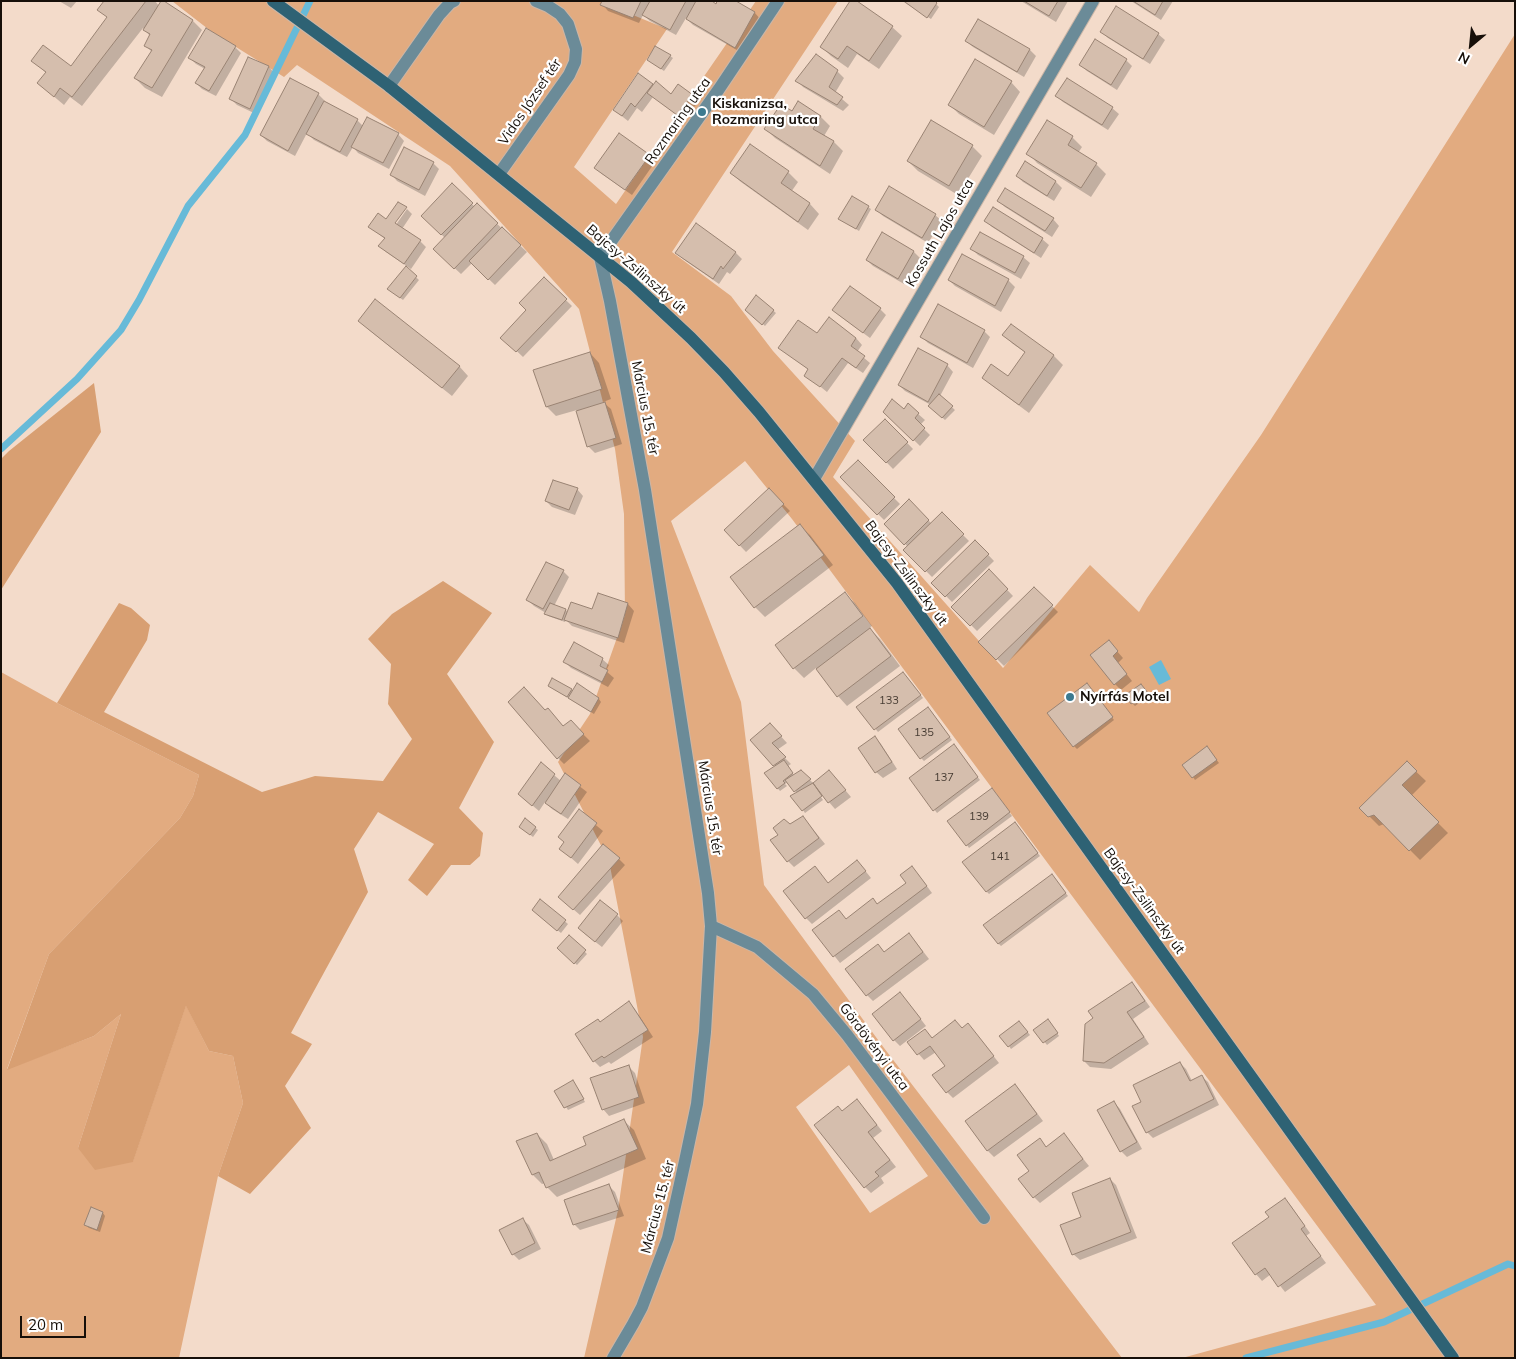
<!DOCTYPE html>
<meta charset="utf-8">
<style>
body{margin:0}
#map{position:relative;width:1516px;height:1359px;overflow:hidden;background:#f3dbca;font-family:Mulish,sans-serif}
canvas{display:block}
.frame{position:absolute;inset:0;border:2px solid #160f09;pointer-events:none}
.north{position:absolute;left:1446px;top:20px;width:50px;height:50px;-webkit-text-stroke:4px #fff;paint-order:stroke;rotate:208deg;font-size:14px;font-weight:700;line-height:20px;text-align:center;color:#160f09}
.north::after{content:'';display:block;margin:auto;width:18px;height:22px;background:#160f09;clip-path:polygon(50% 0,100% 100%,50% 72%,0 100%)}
.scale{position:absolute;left:20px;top:1316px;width:66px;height:22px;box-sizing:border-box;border:2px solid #160f09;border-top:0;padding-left:6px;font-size:15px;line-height:18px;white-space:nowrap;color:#160f09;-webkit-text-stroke:4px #fff;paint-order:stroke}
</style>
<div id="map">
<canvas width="1516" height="1359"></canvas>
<div class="frame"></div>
<div class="north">N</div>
<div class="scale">20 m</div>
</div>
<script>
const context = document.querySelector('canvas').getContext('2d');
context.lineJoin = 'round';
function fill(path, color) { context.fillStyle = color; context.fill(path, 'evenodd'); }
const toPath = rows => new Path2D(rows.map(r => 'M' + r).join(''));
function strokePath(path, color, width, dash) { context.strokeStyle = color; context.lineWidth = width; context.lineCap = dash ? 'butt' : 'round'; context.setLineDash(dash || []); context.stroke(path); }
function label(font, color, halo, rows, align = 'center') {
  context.font = font + ' Mulish,sans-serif'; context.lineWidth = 4.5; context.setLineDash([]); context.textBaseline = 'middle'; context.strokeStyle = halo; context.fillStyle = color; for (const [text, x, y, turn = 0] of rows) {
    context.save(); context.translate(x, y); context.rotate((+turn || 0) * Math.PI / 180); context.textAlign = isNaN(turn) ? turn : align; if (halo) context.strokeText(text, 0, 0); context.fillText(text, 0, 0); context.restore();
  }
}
const green = toPath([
 [172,1,599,1,667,29,574,167,616,204,756,1,838,1,672,252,731,296,773,351,855,441,833,477,1003,668,1090,565,1139,612,1147,598,1261,435,1515,34,1515,1358,1182,1358,1376,1305,792,519,745,461,671,521,741,702,764,885,884,1048,1122,1358,584,1358,618,1210,643,1037,609,861,558,762,590,714,625,615,624,514,615,449,579,309,450,166,297,65,284,77,212,32],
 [849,1065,928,1176,870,1213,796,1107],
 [1,672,57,703,199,775,193,796,180,818,49,954,7,1069,94,1036,121,1014,78,1148,133,1161,186,1005,209,1051,233,1056,243,1103,218,1176,179,1358,1,1358]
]);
const forest = toPath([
 [94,383,101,432,1,590,1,459,9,451],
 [443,581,492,613,447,674,494,742,459,808,483,833,480,856,470,865,451,865,427,896,408,880,434,844,378,812,354,849,368,892,291,1033,312,1044,285,1086,311,1128,250,1194,218,1176,243,1103,233,1056,209,1051,186,1006,133,1162,95,1170,78,1148,121,1014,94,1036,7,1070,49,954,180,818,193,796,199,775,57,703,119,603,131,608,150,625,147,640,104,712,262,792,315,776,383,781,412,739,388,704,391,664,368,639,392,614]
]);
const water = toPath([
 [1161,660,1171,679,1159,685,1149,667]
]);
const shadow = toPath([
 [59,1,77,1,71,8],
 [105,1,155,1,159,6,192,20,202,30,162,97,145,88,135,78,152,52,145,45,150,36,143,28,82,106,70,97,64,105,38,83,46,73,33,61,71,68,108,18,99,10],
 [603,1,710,1,716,5,733,1,755,13,761,20,742,53,693,25,686,18,676,35,650,21,643,15,639,23,608,11,602,4],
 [902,1,933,1,939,7,931,19],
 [1021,1,1068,1,1056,22],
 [1131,1,1173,1,1161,20],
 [979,20,1030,50,1036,56,1024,77,973,47,966,41],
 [892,27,902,36,879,69,857,54,848,68,831,56,822,47],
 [1102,32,1158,34,1165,40,1150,64,1108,38],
 [235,47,241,53,216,96,202,89,196,83,205,69,196,64,190,58],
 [670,56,673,58,664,71,648,60],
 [816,56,837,71,844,78,835,93,849,105,843,111,803,87,797,80],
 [249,59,269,67,275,74,256,114,237,105,231,99],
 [1126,60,1132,66,1117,90,1087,71,1081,65],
 [1011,82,1020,92,994,135,959,114,950,105],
 [652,85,671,95,678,85,698,102,684,120,653,97,642,112,637,108,628,121,614,110],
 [318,94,324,100,323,102,357,120,363,126,398,134,404,141,389,169,358,153,353,147,347,157,314,140,307,133,295,156,267,141,261,135],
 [1057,96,1112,108,1119,114,1108,130,1063,102],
 [799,103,821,117,830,126,824,136,834,142,843,151,830,174,775,138,765,128,792,113],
 [1047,121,1072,137,1082,147,1078,153,1096,164,1106,174,1091,197,1037,163,1028,153],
 [750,146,788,172,798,182,791,192,810,204,819,214,808,230,741,182,731,173],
 [972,146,982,156,958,195,918,171,908,161],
 [649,156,655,162,632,195,602,174,596,168],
 [1025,162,1056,182,1062,188,1054,201,1023,182,1017,176],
 [433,163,439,169,425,196,397,181,391,174],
 [452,185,475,207,477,205,527,252,495,285,472,263,461,274,434,249,445,238,423,216],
 [999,201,1053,219,1059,226,1052,237,1005,207],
 [868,207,871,209,859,231,843,221],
 [407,209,412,214,402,229,420,241,426,247,411,269,386,252,380,246,385,239,370,227,386,220,393,229],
 [877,210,935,215,942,221,928,243,883,216],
 [986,221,1042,239,1049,245,1041,258,992,227],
 [696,224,736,253,742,259,730,274,727,272,719,284,683,259,676,252],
 [883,233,914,252,920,258,904,284,873,266,867,260],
 [972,249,1023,257,1030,263,1021,279,978,255],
 [963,255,1008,280,1015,287,1001,312,955,286,949,280],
 [406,268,419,280,403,300,392,292],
 [544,279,572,306,523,357,502,337,528,310],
 [851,287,880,309,886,315,870,338,840,316,834,310],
 [757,297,776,313,765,326,747,309],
 [360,321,459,366,468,376,452,396,369,330],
 [984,331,990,337,973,368,928,343,922,337],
 [1004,335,1054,356,1063,365,1029,413,994,387,984,377,1008,378,1026,353,1013,344],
 [856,338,862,345,857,352,870,363,863,373,848,363,827,392,806,375,809,370,780,348],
 [590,353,599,363,611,399,603,402,611,409,622,444,595,453,588,446,577,410,556,416,547,407,535,371],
 [947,365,953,372,940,396,955,410,945,420,930,406,931,405,905,391,899,385],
 [908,405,925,420,920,425,930,435,920,446,885,412,904,411],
 [885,420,913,449,893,469,865,440],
 [858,462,900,504,884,520,842,478],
 [577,489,583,496,575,515,552,507,546,501],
 [769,490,790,511,746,552,726,531],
 [909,501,932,524,942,514,969,541,932,577,905,550,908,547,886,524],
 [800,526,810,535,833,565,765,617,755,607,732,577],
 [975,541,994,561,952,602,933,583],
 [563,571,569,577,554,606,566,610,568,613,593,610,599,595,628,604,634,611,624,643,572,626,566,620,565,622,548,616,546,613,534,606,528,600],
 [989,571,1013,596,977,631,953,607],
 [1034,588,1058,612,1004,666,980,642],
 [845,594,855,603,872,626,869,628,880,639,900,666,847,706,838,696,816,668,804,678,794,668],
 [1109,642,1123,658,1118,663,1132,681,1121,690,1115,684],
 [602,659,609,665,606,671,614,678,608,687,571,668,565,662],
 [906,676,923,698,878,732,858,707],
 [552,680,574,691,577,685,599,699,601,702,594,714,552,688],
 [1089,687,1114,720,1077,749,1074,746],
 [1144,688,1149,696,1135,706,1132,703],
 [931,711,952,740,924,761,921,758],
 [546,712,554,716,564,727,577,728,590,741,564,764,558,758],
 [776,731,787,743,777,750,791,764,788,766,794,776,801,771,815,785,835,778,851,797,835,809,821,793,819,794,823,800,805,813,803,810,797,793,788,782,785,784,787,786,780,791,765,774,776,767,752,741],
 [875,738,881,744,897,769,883,778,876,772,860,749],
 [956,749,980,780,937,813,910,778],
 [1210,751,1219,763,1195,780,1193,777],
 [1407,763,1426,781,1411,796,1448,833,1420,860,1384,824,1379,826,1361,808],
 [541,764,561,781,565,775,587,792,568,819,552,809,545,802,539,811,526,800],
 [994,792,1012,816,969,848,967,845],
 [579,811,603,831,578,864,561,849,565,843,559,837],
 [803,817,825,844,794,867,788,861,790,826],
 [525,820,538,830,533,837,523,829],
 [1017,826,1040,856,989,894,987,892],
 [619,859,625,865,580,915,566,903],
 [863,868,871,878,812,924,806,918,828,884],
 [918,874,932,893,840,963,814,930,846,920,878,905],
 [1054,878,1068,896,1001,946,998,943],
 [541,901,568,924,561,933,536,913],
 [617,915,623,921,602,947,585,934],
 [569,936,587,954,577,965,559,948],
 [915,941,929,959,873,1001,867,995,878,945,885,953],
 [1132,983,1138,990,1150,1007,1133,1019,1149,1044,1111,1069,1090,1067,1084,1061,1095,1019],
 [906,1000,926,1026,900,1046,894,1040],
 [629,1003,635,1009,653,1037,611,1064,609,1062,600,1067,594,1061],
 [968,1024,999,1063,953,1098,947,1092,947,1066,936,1052,924,1060,909,1043,925,1030,932,1038,962,1029],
 [1051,1024,1059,1036,1047,1045,1035,1030],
 [1022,1025,1030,1035,1011,1049,1009,1046],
 [1180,1063,1186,1069,1192,1081,1201,1076,1208,1082,1219,1105,1153,1138,1147,1132,1142,1102],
 [628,1066,635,1073,645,1103,609,1116,603,1109],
 [575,1085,585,1102,568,1110,556,1091],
 [1021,1092,1043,1121,994,1157,988,1151,966,1121],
 [1114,1102,1120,1109,1142,1149,1127,1157,1121,1151],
 [863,1107,882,1131,873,1138,896,1167,881,1178,884,1183,871,1193,865,1187,842,1112],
 [624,1121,634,1130,646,1159,557,1197,547,1187,546,1183,542,1184,533,1175,518,1142,537,1134,547,1144,554,1160,588,1146],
 [1064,1135,1089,1166,1040,1203,1034,1197,1030,1171,1039,1140,1047,1148],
 [1110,1179,1116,1185,1137,1238,1080,1260,1073,1254,1083,1218],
 [609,1186,615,1192,624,1216,580,1230,574,1224],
 [1291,1206,1310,1233,1306,1236,1326,1263,1285,1292,1271,1274,1262,1281,1256,1274],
 [103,1213,105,1216,100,1232,89,1228,86,1225],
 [522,1219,529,1225,541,1249,519,1260,513,1254]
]);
const stream = toPath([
 [1,449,77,379,121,330,139,300,188,206,245,135,310,1],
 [1246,1358,1384,1322,1508,1264,1515,1266]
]);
const building = toPath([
 [104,1,146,1,72,97,60,88,54,97,37,83,46,72,31,61,43,45,71,66,107,17,97,10,104,1],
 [161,1,164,1,193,20,152,88,134,78,152,50,144,46,150,34,143,30,161,1],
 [602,1,641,1,633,18,600,5,602,1],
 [650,1,686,1,670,30,642,15,650,1],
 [696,1,712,1,716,4,717,1,736,1,755,12,735,48,686,19,696,1],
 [850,1,857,1,893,26,869,61,847,46,838,59,820,47,850,1],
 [906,1,935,1,937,3,927,18,905,2,906,1],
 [1024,1,1058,1,1049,16,1024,1],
 [1133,1,1163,1,1155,15,1133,1],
 [1116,6,1159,33,1143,59,1100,32,1116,6],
 [978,19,1030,49,1017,72,965,41,978,19],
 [206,28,236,46,209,91,195,83,205,67,188,58,206,28],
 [1095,39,1127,59,1111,85,1079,65,1095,39],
 [655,46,671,55,661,69,647,60,655,46],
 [816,54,838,70,829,87,843,97,837,105,795,81,816,54],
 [248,57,269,66,250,109,229,99,248,57],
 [975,59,1012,81,984,127,948,105,975,59],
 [638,73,653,84,635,107,631,103,622,116,613,110,638,73],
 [290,78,319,93,288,151,260,135,290,78],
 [1067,78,1113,107,1102,125,1055,96,1067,78],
 [656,81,671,94,678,84,693,95,677,115,647,93,656,81],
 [324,101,358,119,340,152,306,134,324,101],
 [798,101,821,116,813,129,834,141,820,166,764,129,781,104,792,111,798,101],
 [367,117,399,133,383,163,351,147,367,117],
 [931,120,973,145,949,186,907,161,931,120],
 [1047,120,1073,136,1068,145,1097,163,1081,188,1026,154,1047,120],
 [619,133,650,155,625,190,594,168,619,133],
 [750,144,789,171,781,183,810,203,798,222,730,173,750,144],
 [404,147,434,162,419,190,390,175,404,147],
 [1025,161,1056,181,1047,196,1016,176,1025,161],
 [452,183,473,203,441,235,421,216,452,183],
 [889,186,936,214,922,238,875,210,889,186],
 [1005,188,1054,218,1045,231,997,201,1005,188],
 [852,196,869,206,856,229,838,219,852,196],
 [398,202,407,207,395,223,421,240,404,264,378,246,385,238,368,227,378,213,386,219,398,202],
 [477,203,498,223,454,269,433,249,477,203],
 [993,207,1043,238,1034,253,984,221,993,207],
 [696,223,736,252,723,269,721,266,713,279,675,253,696,223],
 [502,227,521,245,488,280,469,261,502,227],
 [882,232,914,251,898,279,866,260,882,232],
 [980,232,1024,256,1015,273,970,249,980,232],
 [962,254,1009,279,995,306,948,280,962,254],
 [406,266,417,276,400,298,387,289,406,266],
 [544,277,567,299,516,352,500,338,526,310,519,303,544,277],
 [850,286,881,308,863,333,832,310,850,286],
 [756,295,774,310,762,325,745,310,756,295],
 [375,299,460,366,442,388,358,321,375,299],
 [938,304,985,330,967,363,920,337,938,304],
 [829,317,856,338,851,346,865,356,856,368,842,358,820,387,804,376,808,369,778,348,798,320,817,333,829,317],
 [1011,324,1054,355,1019,405,982,378,991,364,1008,376,1025,352,1002,335,1011,324],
 [918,348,948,364,928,402,898,385,918,348],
 [590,352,602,389,546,407,533,370,590,352],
 [939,394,953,406,942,418,928,406,939,394],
 [892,399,904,409,908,403,919,413,915,418,925,428,913,441,883,412,892,399],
 [605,402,616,438,587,447,576,411,605,402],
 [885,419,908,442,886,463,863,440,885,419],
 [858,460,895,497,877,515,840,477,858,460],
 [553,480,578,488,569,510,545,501,553,480],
 [769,488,784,504,739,546,724,530,769,488],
 [909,499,929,520,904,545,884,524,909,499],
 [942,512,964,534,925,572,903,550,942,512],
 [800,524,824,555,754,608,730,577,800,524],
 [975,540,989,554,945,597,931,583,975,540],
 [546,562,564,570,543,609,526,600,546,562],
 [989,569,1008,589,970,626,951,607,989,569],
 [1034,587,1053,605,996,660,978,642,1034,587],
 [845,592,863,616,793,669,775,645,845,592],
 [598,593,628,603,618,638,564,620,571,602,592,609,598,593],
 [550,603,566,609,562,620,544,614,550,603],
 [870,628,891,656,837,697,816,669,870,628],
 [1109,640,1118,651,1113,656,1127,674,1114,685,1090,655,1109,640],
 [574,642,603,658,600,666,608,670,602,682,563,662,574,642],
 [903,672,921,695,874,730,856,707,903,672],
 [552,678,572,689,567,697,548,686,552,678],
 [577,683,599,698,591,712,568,698,577,683],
 [1087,683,1113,717,1073,747,1047,713,1087,683],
 [1141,684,1148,693,1131,704,1125,695,1141,684],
 [524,687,545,710,548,708,563,726,571,720,584,734,557,759,508,702,524,687],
 [928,707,950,737,920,759,898,729,928,707],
 [770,723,782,736,772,743,786,757,773,766,750,740,770,723],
 [875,736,892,762,875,773,858,748,875,736],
 [954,744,978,777,933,811,909,778,954,744],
 [1207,746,1217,760,1192,778,1182,765,1207,746],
 [784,760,793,773,783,781,785,783,777,789,764,773,784,760],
 [1407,761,1417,771,1402,785,1439,822,1409,851,1374,815,1368,817,1359,808,1407,761],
 [541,762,555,774,532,806,518,794,541,762],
 [801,770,811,779,794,792,785,780,801,770],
 [829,770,846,790,828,803,813,783,829,770],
 [565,773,581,785,561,814,545,803,565,773],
 [813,783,822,796,802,811,790,796,813,783],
 [992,788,1010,812,966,846,947,821,992,788],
 [579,809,597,823,571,858,559,849,564,842,558,837,579,809],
 [803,816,819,838,787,862,770,840,778,835,773,828,784,819,790,824,803,816],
 [525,818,536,827,530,835,519,827,525,818],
 [1015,822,1038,853,986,892,962,862,1015,822],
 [603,844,620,858,573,910,558,897,603,844],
 [857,860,866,871,805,919,783,891,815,866,828,883,857,860],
 [912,866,927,886,833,957,812,930,839,910,846,919,873,898,877,904,906,883,900,875,912,866],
 [1052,874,1066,893,998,944,983,925,1052,874],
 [540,899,566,920,557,931,532,910,540,899],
 [600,900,618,914,595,942,578,928,600,900],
 [909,933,923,952,866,996,845,969,878,944,884,952,909,933],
 [569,935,586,950,574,964,557,948,569,935],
 [1132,982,1145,1001,1127,1012,1144,1037,1104,1063,1083,1061,1085,1024,1093,1018,1088,1011,1132,982],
 [900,992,921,1019,893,1041,872,1014,900,992],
 [629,1001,648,1030,604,1058,602,1056,593,1062,575,1034,598,1019,600,1022,629,1001],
 [1048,1019,1058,1033,1043,1043,1033,1030,1048,1019],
 [955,1020,962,1028,968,1023,994,1056,946,1093,932,1075,945,1066,930,1046,917,1055,907,1042,925,1029,932,1038,955,1020],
 [1019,1021,1028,1032,1008,1047,999,1036,1019,1021],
 [1180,1062,1190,1081,1202,1075,1214,1099,1146,1133,1132,1106,1141,1102,1133,1085,1180,1062],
 [629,1065,639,1097,602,1110,590,1078,629,1065],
 [573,1080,584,1099,564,1108,554,1091,573,1080],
 [1015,1084,1037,1114,987,1151,965,1121,1015,1084],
 [857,1099,877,1125,868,1132,890,1160,875,1172,879,1176,864,1188,814,1125,838,1106,842,1111,857,1099],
 [1114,1101,1137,1142,1120,1152,1097,1110,1114,1101],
 [624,1119,638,1149,546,1188,539,1172,532,1175,516,1141,537,1133,550,1161,586,1145,583,1137,624,1119],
 [1064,1133,1083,1159,1033,1198,1018,1179,1029,1171,1017,1155,1040,1138,1046,1147,1064,1133],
 [1110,1178,1131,1232,1072,1255,1060,1225,1081,1217,1072,1193,1110,1178],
 [609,1184,619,1210,573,1225,564,1200,609,1184],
 [1285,1198,1305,1226,1301,1229,1321,1256,1278,1287,1265,1268,1255,1275,1232,1243,1269,1217,1265,1212,1285,1198],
 [91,1207,103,1212,97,1230,84,1225,91,1207],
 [523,1218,535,1243,512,1255,499,1230,523,1218]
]);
const street = toPath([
 [389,86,439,15,450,3,454,1],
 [499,174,569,75,575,62,576,49,568,24,560,14,548,6,536,1],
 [814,479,1093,1],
 [711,926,757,947,813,994,847,1035,984,1218],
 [613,1358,633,1324,642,1307,659,1262,668,1238,685,1161,697,1104,705,1032,711,926,708,893,645,490,610,301,600,257,719,89,778,1]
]);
const secondary = toPath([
 [273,1,389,86,631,282,691,338,724,372,759,412,897,583,1453,1358]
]);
const markers = [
 [702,112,5,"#3c7a90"],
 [1070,697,5,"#3c7a90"]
];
const numberNames = [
 ["133",889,701],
 ["135",924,733],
 ["137",944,778],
 ["139",979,817],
 ["141",1000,857]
];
const streetNames = [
 ["Vidos József tér",530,102,-56],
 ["Rozmaring utca",678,121,-55],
 ["Kossuth Lajos utca",940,233,-60],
 ["Bajcsy-Zsilinszky út",636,269,41],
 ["Március 15. tér",645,408,79],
 ["Bajcsy-Zsilinszky út",906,573,53],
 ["Március 15. tér",710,808,81],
 ["Bajcsy-Zsilinszky út",1144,901,54],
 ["Gördövényi utca",874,1047,53],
 ["Március 15. tér",658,1207,-75]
];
const poiNames = [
 ["Kiskanizsa,",712,104],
 ["Rozmaring utca",712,120],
 ["Nyírfás Motel",1080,697]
];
fill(green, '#e2ab80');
fill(forest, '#d89f72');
fill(water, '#67bad8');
fill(shadow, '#0003');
strokePath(stream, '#67bad8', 7);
fill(building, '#d5bead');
strokePath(building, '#998373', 1);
strokePath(street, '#cbb6a7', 14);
strokePath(secondary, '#cbb6a7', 14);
strokePath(street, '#6b8b98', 12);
strokePath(secondary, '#2e6274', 12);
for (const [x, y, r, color] of markers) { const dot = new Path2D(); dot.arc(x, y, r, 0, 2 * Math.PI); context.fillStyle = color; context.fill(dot); strokePath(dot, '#fff', 2); }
label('11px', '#463b32', null, numberNames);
label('14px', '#160f09', '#fff', streetNames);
label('bold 14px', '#160f09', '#fff', poiNames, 'left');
</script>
